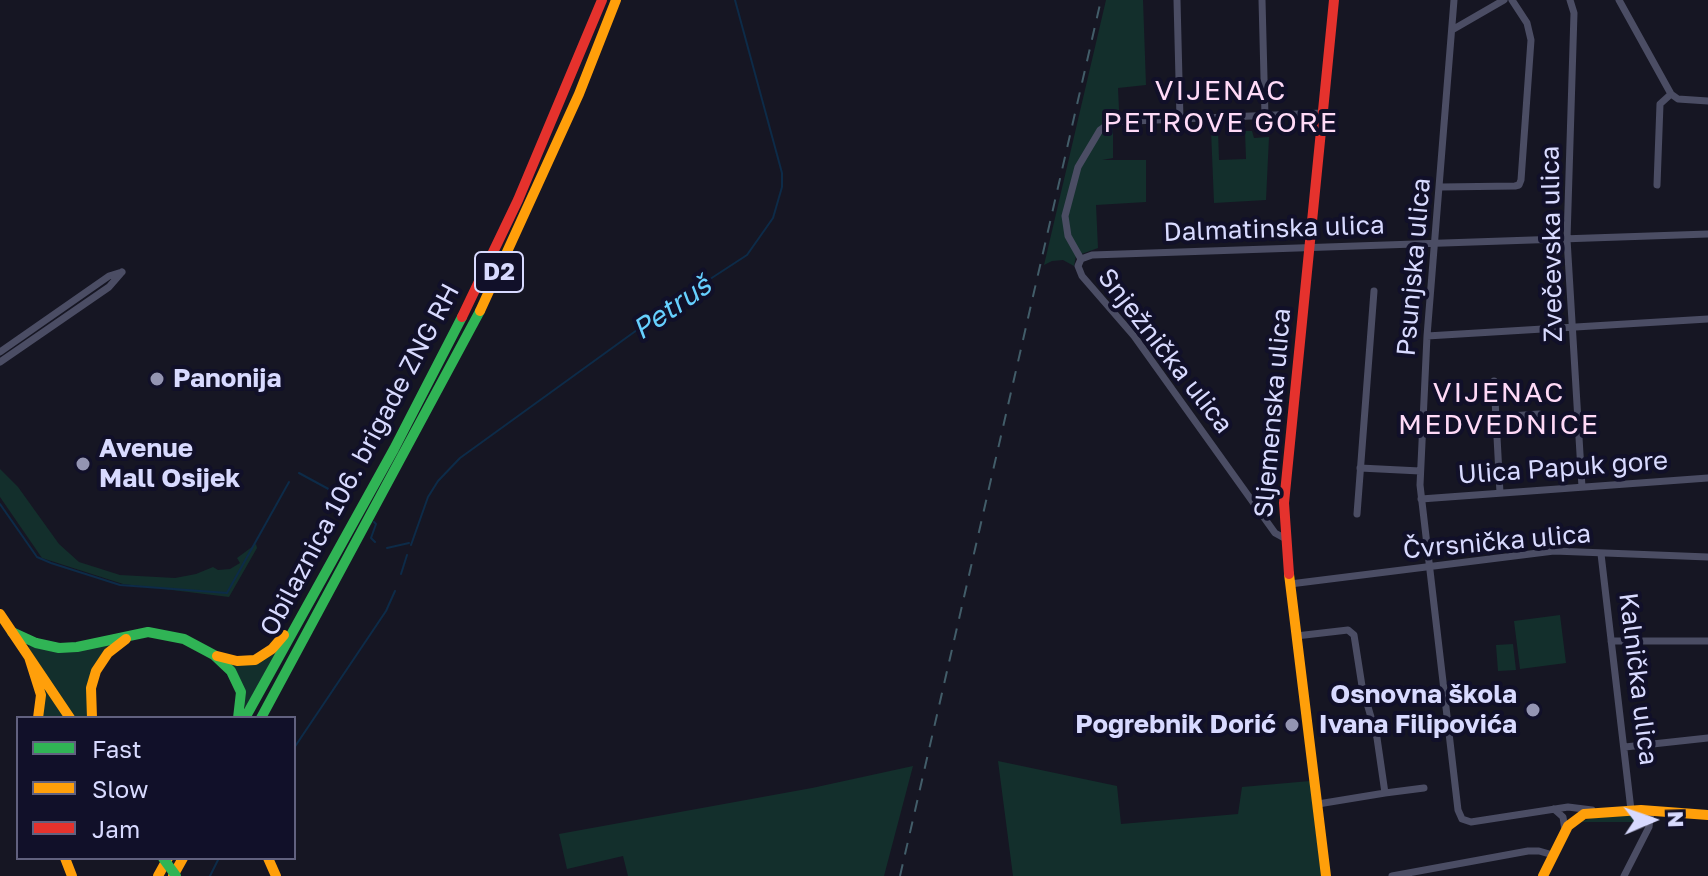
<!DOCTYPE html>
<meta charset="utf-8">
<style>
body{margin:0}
#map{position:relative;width:1708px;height:876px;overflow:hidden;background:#161623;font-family:"Golos Text",sans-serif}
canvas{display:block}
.legend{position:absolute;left:16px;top:716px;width:280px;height:144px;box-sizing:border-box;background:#111029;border:2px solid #61617f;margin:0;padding:10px 14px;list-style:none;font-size:24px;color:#d8daff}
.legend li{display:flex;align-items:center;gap:16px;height:40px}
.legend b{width:40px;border:2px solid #61617f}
.north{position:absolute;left:1612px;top:780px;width:80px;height:80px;-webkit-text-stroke:6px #111029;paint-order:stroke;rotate:88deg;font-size:22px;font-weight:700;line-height:32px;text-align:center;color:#d8daff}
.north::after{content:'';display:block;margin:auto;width:28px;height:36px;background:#d8daff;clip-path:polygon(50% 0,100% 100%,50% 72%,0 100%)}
</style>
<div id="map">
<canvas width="1708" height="876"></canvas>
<ul class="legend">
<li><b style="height:10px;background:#30b455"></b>Fast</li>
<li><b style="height:10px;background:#ff9f0a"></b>Slow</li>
<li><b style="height:10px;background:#e5322d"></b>Jam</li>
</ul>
<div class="north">N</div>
</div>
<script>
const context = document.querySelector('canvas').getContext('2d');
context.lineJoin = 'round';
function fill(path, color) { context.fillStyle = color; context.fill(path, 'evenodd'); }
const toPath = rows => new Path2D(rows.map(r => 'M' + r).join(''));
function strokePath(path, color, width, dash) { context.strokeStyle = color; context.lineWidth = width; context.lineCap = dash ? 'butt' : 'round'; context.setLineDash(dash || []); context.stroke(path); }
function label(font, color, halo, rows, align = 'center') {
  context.font = font + ' "Golos Text",sans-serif'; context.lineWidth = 8; context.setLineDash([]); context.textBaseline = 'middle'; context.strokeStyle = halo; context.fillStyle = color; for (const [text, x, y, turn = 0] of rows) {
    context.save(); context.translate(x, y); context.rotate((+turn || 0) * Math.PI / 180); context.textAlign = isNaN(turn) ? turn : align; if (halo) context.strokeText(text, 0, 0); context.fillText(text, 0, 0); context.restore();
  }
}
const green = toPath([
 [1106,0,1143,0,1146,85,1118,88,1119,110,1113,111,1113,158,1102,160,1146,160,1146,202,1096,205,1098,248,1076,256,1074,266,1063,260,1052,261,1044,265],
 [1211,130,1218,130,1219,160,1246,159,1245,131,1252,131,1254,138,1269,137,1266,200,1214,203],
 [0,469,18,487,59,544,79,562,120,575,175,578,196,574,213,567,218,570,230,569,240,563,237,558,256,544,257,548,229,597,123,584,42,558,0,497],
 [1560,615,1566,663,1520,669,1514,621],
 [115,640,104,652,87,718,74,718,28,647,33,645],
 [1513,644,1516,670,1498,671,1496,645],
 [277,649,246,710,229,661],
 [44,688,65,718,44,718,42,715],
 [998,761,1117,786,1121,824,1238,814,1242,787,1310,781,1321,876,1013,876],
 [913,766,884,876,628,876,623,856,567,869,559,834,812,788],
 [1634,815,1645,822,1580,822,1591,818]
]);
const stream = toPath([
 [299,473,334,492,346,502],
 [0,504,37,557,51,563,120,585,227,593,289,482],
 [374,522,376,524,371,538,375,542],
 [411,545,428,497,438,481,460,458,684,296,747,255,773,218,782,187,782,173,735,0],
 [387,548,409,543],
 [401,574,407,555],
 [294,748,386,611,395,591],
 [210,876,219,858]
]);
const street = toPath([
 [1177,0,1180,119,1323,113],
 [1262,0,1265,116],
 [1454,0,1427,336,1420,485,1458,810,1462,819,1471,822,1568,807,1592,810],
 [1570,0,1574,13,1567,239,1582,487],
 [1619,0,1671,94,1678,99,1708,101],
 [1452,30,1504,0],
 [1657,185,1660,104,1671,94],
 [1441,187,1515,186,1519,185,1521,180,1531,40,1527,23,1512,0],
 [1081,259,1092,255,1708,234],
 [1081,259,1078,266,1082,276,1134,336,1275,533,1286,539],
 [1081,259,1068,236,1065,216,1078,167,1100,130,1111,122,1180,119],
 [1427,336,1708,319],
 [0,352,109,276,122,272],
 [0,362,109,287,122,272],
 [1494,381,1500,493],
 [1496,417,1539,414],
 [1360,468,1420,471],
 [1421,499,1708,478],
 [1357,514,1374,291],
 [1601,554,1631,810],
 [1290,584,1554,551,1708,557],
 [1296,636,1348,630,1354,635,1362,686,1377,738,1385,793,1318,804],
 [1611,641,1708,641],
 [1625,747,1708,738],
 [1385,793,1424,788],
 [1554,809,1563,817,1565,830],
 [1392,876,1528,851,1539,851,1553,855],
 [1624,876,1649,827,1651,810]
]);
const fast = toPath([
 [12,632,36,643,59,648,77,647,148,632,184,639,214,655,231,671,241,692,238,718],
 [245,718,394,449,462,317],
 [261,718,480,311]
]);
const slow = toPath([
 [480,311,579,94,616,0],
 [1289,574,1326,876],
 [0,614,70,718],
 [217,656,237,661,255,660,272,649,284,635],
 [29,657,41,695,38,718],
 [92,718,91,688,96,671,108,653,126,639],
 [65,858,72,876],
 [268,858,276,876],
 [158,876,168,858],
 [173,876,183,858],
 [1543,876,1568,826,1584,814,1641,810,1708,815]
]);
const jam = toPath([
 [462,317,518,200,602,0],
 [1289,574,1284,503,1334,0]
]);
const rail = toPath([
 [900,876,1101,0]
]);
const fastBridge = toPath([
 [163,858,176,876]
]);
const markers = [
 [157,379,8,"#9495b2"],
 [83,464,8,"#9495b2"],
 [1533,710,8,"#9495b2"],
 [1292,725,8,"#9495b2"]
];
const shields = [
 [499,272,48]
];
const shieldNames = [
 ["D2",499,272]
];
const streetNames = [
 ["Dalmatinska ulica",1274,229,-2],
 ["Zvečevska ulica",1552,244,-91],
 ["Psunjska ulica",1414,267,-85],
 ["Snježnička ulica",1165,351,52],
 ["Sljemenska ulica",1273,413,-85],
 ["Obilaznica 106. brigade ZNG RH",360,460,-62],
 ["Ulica Papuk gore",1563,468,-4],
 ["Čvrsnička ulica",1497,542,-5],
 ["Kalnička ulica",1638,679,83]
];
const poiNames = [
 ["Panonija",173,379],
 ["Avenue",99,449],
 ["Mall Osijek",99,479],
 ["Osnovna škola",1517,695,"right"],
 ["Ivana Filipovića",1517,725,"right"],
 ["Pogrebnik Dorić",1276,725,"right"]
];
const neighbourhoodNames = [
 ["VIJENAC",1221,91],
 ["PETROVE GORE",1221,123],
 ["VIJENAC",1499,393],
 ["MEDVEDNICE",1499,425]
];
const waterNames = [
 ["Petruš",672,308,-35]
];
fill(green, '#132f2c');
strokePath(stream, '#0d2b48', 2);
strokePath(street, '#4b4d64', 7);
strokePath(fast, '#30b455', 10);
strokePath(slow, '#ff9f0a', 10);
strokePath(jam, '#e5322d', 10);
strokePath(rail, '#425d69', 2, [12, 10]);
strokePath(fastBridge, '#30b455', 10);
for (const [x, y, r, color] of markers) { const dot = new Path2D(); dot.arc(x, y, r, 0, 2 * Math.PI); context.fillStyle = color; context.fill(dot); strokePath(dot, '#111029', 3); }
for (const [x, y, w] of shields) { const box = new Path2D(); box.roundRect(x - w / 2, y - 20, w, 40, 6); context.fillStyle = '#111029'; context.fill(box); strokePath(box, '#d8daff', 2); }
label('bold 24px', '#d8daff', null, shieldNames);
label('26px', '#d8daff', '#111029', streetNames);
label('bold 26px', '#d8daff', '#111029', poiNames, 'left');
context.letterSpacing = '2px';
label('28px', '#ffdaf7', '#111029', neighbourhoodNames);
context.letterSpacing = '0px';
label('italic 28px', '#66d0ff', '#111029', waterNames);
</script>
